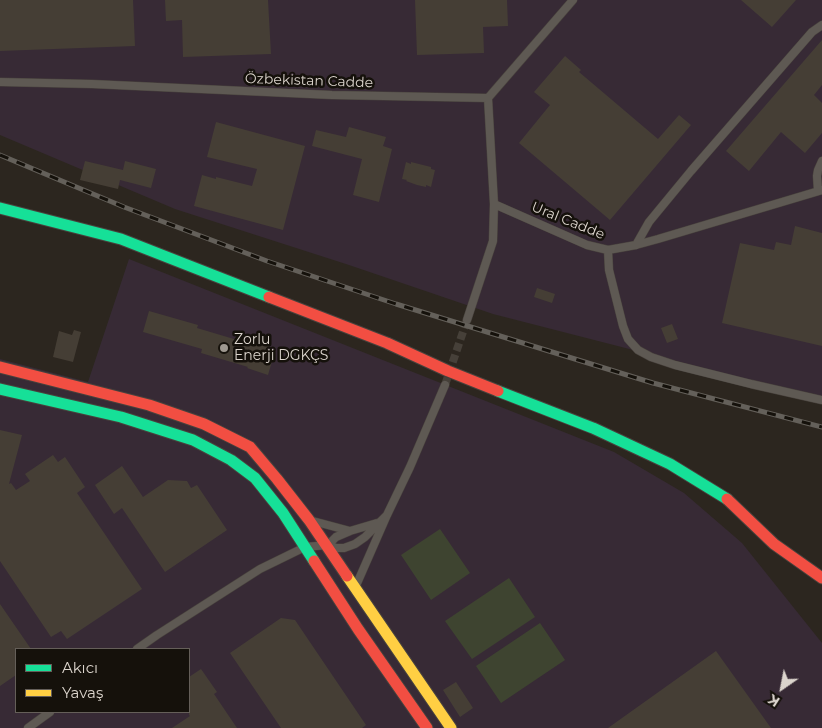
<!DOCTYPE html>
<meta charset="utf-8">
<style>
body{margin:0}
#map{position:relative;width:822px;height:728px;overflow:hidden;background:#2c261f;font-family:Montserrat,sans-serif}
canvas{display:block}
.legend{position:absolute;left:15px;top:648px;width:175px;height:65px;box-sizing:border-box;background:#15110b;border:1px solid #655f59;margin:0;padding:6px 9px;list-style:none;font-size:15px;color:#dcd5cd}
.legend li{display:flex;align-items:center;gap:10px;height:25px}
.legend b{width:25px;border:1px solid #655f59}
.north{position:absolute;left:757px;top:663px;width:50px;height:50px;-webkit-text-stroke:4px #15110b;paint-order:stroke;rotate:213deg;font-size:14px;font-weight:700;line-height:20px;text-align:center;color:#dcd5cd}
.north::after{content:'';display:block;margin:auto;width:18px;height:22px;background:#dcd5cd;clip-path:polygon(50% 0,100% 100%,50% 72%,0 100%)}
</style>
<div id="map">
<canvas width="822" height="728"></canvas>
<ul class="legend">
<li><b style="height:6px;background:#16e098"></b>Akıcı</li>
<li><b style="height:6px;background:#ffcf43"></b>Yavaş</li>
</ul>
<div class="north">K</div>
</div>
<script>
const context = document.querySelector('canvas').getContext('2d');
context.lineJoin = 'round';
function fill(path, color) { context.fillStyle = color; context.fill(path, 'evenodd'); }
const toPath = rows => new Path2D(rows.map(r => 'M' + r).join(''));
function strokePath(path, color, width, dash) { context.strokeStyle = color; context.lineWidth = width; context.lineCap = dash ? 'butt' : 'round'; context.setLineDash(dash || []); context.stroke(path); }
function label(font, color, halo, rows, align = 'center') {
  context.font = font + ' Montserrat,sans-serif'; context.lineWidth = 5; context.setLineDash([]); context.textBaseline = 'middle'; context.strokeStyle = halo; context.fillStyle = color; for (const [text, x, y, turn = 0] of rows) {
    context.save(); context.translate(x, y); context.rotate((+turn || 0) * Math.PI / 180); context.textAlign = isNaN(turn) ? turn : align; if (halo) context.strokeText(text, 0, 0); context.fillText(text, 0, 0); context.restore();
  }
}
const industrial = toPath([
 [0,0,822,0,822,396,750,380,493,314,349,265,175,209,0,135],
 [129,259,614,452,684,493,742,543,822,643,822,728,0,728,0,359,88,382],
 [16,649,189,649,189,712,16,712]
]);
const green = toPath([
 [440,529,470,573,431,600,401,555],
 [509,578,535,617,472,659,445,621],
 [540,623,565,660,501,703,476,666]
]);
const building = toPath([
 [0,0,133,0,135,46,0,51],
 [165,0,268,0,271,54,183,57,182,20,166,21],
 [415,0,507,0,508,26,483,27,484,53,417,55],
 [741,0,796,0,772,27],
 [822,40,822,85,814,95,822,103,822,133,805,153,781,132,749,171,726,151],
 [565,56,581,70,579,72,658,139,679,115,691,125,610,220,519,143,550,105,534,92],
 [216,122,305,146,283,230,194,206,202,175,216,179,216,177,252,186,257,169,207,157],
 [349,127,386,137,383,146,392,149,379,202,353,195,362,159,312,146,316,130,346,137],
 [85,161,123,170,125,161,156,169,151,188,120,180,118,189,80,180],
 [406,162,411,164,411,162,431,167,431,169,435,170,431,187,426,185,426,187,417,185,406,181,407,180,402,179],
 [795,226,822,233,822,346,722,323,740,243,774,250,776,242,791,245],
 [537,288,555,294,552,303,534,297],
 [149,311,198,325,197,328,254,345,257,338,270,343,268,349,275,351,268,375,247,368,248,367,201,353,202,349,143,332],
 [672,324,678,339,667,343,661,328],
 [74,330,81,332,73,362,53,357,59,331,72,335],
 [0,430,22,435,9,484,11,483,16,490,30,481,25,474,53,455,58,462,65,457,85,487,77,493,142,589,67,639,61,631,51,637,0,561],
 [122,466,143,497,168,480,187,481,191,488,197,485,227,530,165,572,122,508,114,514,95,485],
 [0,604,31,649,16,649,16,675,0,686],
 [281,618,295,620,366,725,362,728,281,728,230,653],
 [716,651,771,728,608,728],
 [201,669,217,692,214,694,237,728,172,728,190,716,189,715,189,677],
 [456,682,473,708,460,717,443,690]
]);
const streetTunnel = toPath([
 [445,385,467,320]
]);
const street = toPath([
 [0,82,92,84,332,95,488,98,573,0],
 [488,98,494,204,587,245,608,250,636,245,658,239,822,190],
 [818,191,817,176,818,170,822,161],
 [636,245,649,222,691,171,812,32,822,25],
 [608,250,609,270,623,326,628,339,638,350,651,357,675,365,751,384,822,400],
 [467,320,493,241,494,204],
 [309,520,350,531],
 [328,545,336,537,350,531,377,523],
 [355,588,387,515,410,467,445,385],
 [137,649,157,635,260,569,305,547,328,545,336,548,344,548,355,544,365,537,387,515],
 [28,728,50,712]
]);
const fast = toPath([
 [0,208,121,239,269,297],
 [0,389,121,417,193,440,231,460,255,478,283,513,314,561],
 [498,391,593,428,670,464,727,499]
]);
const slow = toPath([
 [347,576,451,728]
]);
const jam = toPath([
 [269,297,387,343,448,371,498,391],
 [0,367,149,405,204,424,250,447,277,479,309,520,347,576],
 [727,499,774,544,822,578],
 [314,561,358,629,427,728]
]);
const rail = toPath([
 [0,155,124,207,267,261,396,304,653,383,822,427]
]);
const markers = [
 [224,348,5,"#9e9890"]
];
const streetNames = [
 ["Özbekistan Cadde",309,81,2],
 ["Ural Cadde",568,221,22]
];
const poiNames = [
 ["Zorlu",234,340],
 ["Enerji DGKÇS",234,356]
];
fill(industrial, '#372a35');
fill(green, '#3e4430');
fill(building, '#453e35');
strokePath(streetTunnel, '#464039', 8, [8, 4]);
strokePath(street, '#48423d', 9);
strokePath(fast, '#48423d', 13);
strokePath(slow, '#48423d', 13);
strokePath(jam, '#48423d', 13);
strokePath(street, '#5e5953', 8);
strokePath(fast, '#16e098', 11);
strokePath(slow, '#ffcf43', 11);
strokePath(jam, '#f24e42', 11);
strokePath(rail, '#64605a', 5);
strokePath(rail, '#15110b', 3, [9]);
for (const [x, y, r, color] of markers) { const dot = new Path2D(); dot.arc(x, y, r, 0, 2 * Math.PI); context.fillStyle = color; context.fill(dot); strokePath(dot, '#15110b', 2); }
label('14px', '#dcd5cd', '#15110b', streetNames);
label('14px', '#dcd5cd', '#15110b', poiNames, 'left');
</script>
